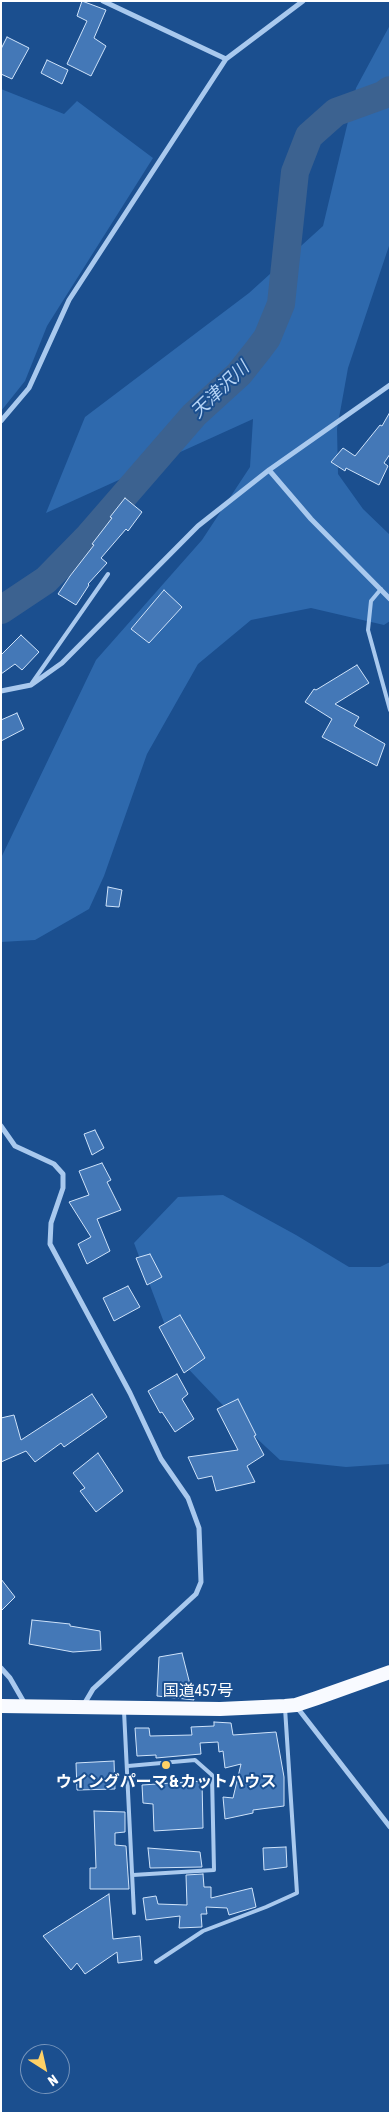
<!DOCTYPE html>
<meta charset="utf-8">
<style>
body{margin:0}
#map{position:relative;width:391px;height:2114px;overflow:hidden;background:#1b4f8f;font-family:"Asap Condensed",sans-serif}
canvas{display:block}
.frame{position:absolute;inset:0;border:2px solid #fff;pointer-events:none}
.north{position:absolute;left:20px;top:2044px;width:50px;height:50px;box-sizing:border-box;background:#1b4f8f;border:1px solid #7695bc;border-radius:50%;rotate:145deg;font-size:14px;font-weight:700;line-height:20px;text-align:center;color:#fff}
.north::after{content:'';display:block;margin:auto;width:18px;height:22px;background:#ffd166;clip-path:polygon(50% 0,100% 100%,50% 72%,0 100%)}
</style>
<div id="map">
<canvas width="391" height="2114"></canvas>
<div class="frame"></div>
<div class="north">N</div>
</div>
<script>
const context = document.querySelector('canvas').getContext('2d');
context.lineJoin = 'round';
function fill(path, color) { context.fillStyle = color; context.fill(path, 'evenodd'); }
const toPath = rows => new Path2D(rows.map(r => 'M' + r).join(''));
function strokePath(path, color, width, dash) { context.strokeStyle = color; context.lineWidth = width; context.lineCap = dash ? 'butt' : 'round'; context.setLineDash(dash || []); context.stroke(path); }
function label(font, color, halo, rows, align = 'center') {
  context.font = font + ' "Asap Condensed","Noto Sans JP",sans-serif'; context.lineWidth = 4; context.setLineDash([]); context.textBaseline = 'middle'; context.strokeStyle = halo; context.fillStyle = color; for (const [text, x, y, turn = 0] of rows) {
    context.save(); context.translate(x, y); context.rotate((+turn || 0) * Math.PI / 180); context.textAlign = isNaN(turn) ? turn : align; if (halo) context.strokeText(text, 0, 0); context.fillText(text, 0, 0); context.restore();
  }
}
const green = toPath([
 [390,25,390,243,348,368,337,429,338,474,363,509,390,535,390,621,384,625,311,608,251,620,198,664,147,754,104,876,89,909,35,940,1,942,1,858,96,660,202,540,250,467,253,419,46,513,85,417,249,293,323,226,356,88],
 [1,89,64,114,77,101,153,158,47,326,25,381,1,411],
 [223,1195,296,1235,349,1267,380,1267,390,1262,390,1464,346,1467,280,1460,238,1421,177,1357,134,1243,178,1197]
]);
const river = toPath([
 [1,610,46,580,89,536,194,415,239,374,258,350,267,338,281,304,295,172,309,136,336,112,383,95,390,90]
]);
const building = toPath([
 [82,1,106,10,94,38,106,46,91,76,67,64,87,21,77,16,82,1],
 [7,37,29,48,12,79,1,74,1,49,7,37],
 [47,60,68,70,62,84,41,73,47,60],
 [390,412,390,454,384,463,388,466,379,485,346,468,345,471,331,462,343,448,355,456,380,425,382,426,390,412],
 [125,498,142,512,128,531,126,529,101,558,107,563,88,584,89,585,76,605,58,594,70,576,94,545,92,544,112,518,110,517,125,498],
 [164,590,182,607,149,643,131,629,164,590],
 [21,635,39,652,22,670,15,664,1,674,1,655,21,635],
 [357,665,369,683,335,704,359,717,354,726,385,744,377,766,322,737,332,719,305,702,314,689,316,690,357,665],
 [17,713,24,729,1,741,1,720,17,713],
 [108,887,122,890,119,907,106,906,108,887],
 [95,1130,104,1148,92,1155,84,1134,95,1130],
 [102,1163,111,1180,107,1182,121,1210,97,1219,110,1251,87,1264,78,1244,91,1237,69,1202,89,1195,79,1171,102,1163],
 [150,1254,162,1277,147,1285,136,1258,150,1254],
 [128,1286,140,1307,114,1321,103,1298,128,1286],
 [180,1315,205,1358,184,1373,159,1327,180,1315],
 [177,1374,188,1394,182,1399,194,1419,175,1432,162,1412,160,1413,148,1391,177,1374],
 [92,1394,107,1417,64,1447,61,1443,35,1462,26,1451,1,1462,1,1418,14,1415,21,1440,92,1394],
 [238,1399,256,1435,254,1436,264,1455,247,1466,255,1482,216,1491,212,1476,198,1479,188,1457,238,1450,217,1409,238,1399],
 [98,1453,123,1491,96,1512,80,1491,85,1488,73,1473,98,1453],
 [1,1579,15,1597,1,1611,1,1579],
 [32,1620,70,1624,70,1626,100,1631,101,1650,73,1652,29,1644,32,1620],
 [182,1653,194,1700,157,1696,159,1657,182,1653],
 [214,1722,231,1723,233,1735,276,1732,284,1777,284,1806,253,1810,253,1813,225,1819,223,1797,233,1798,241,1764,225,1768,223,1751,219,1752,218,1742,200,1743,201,1754,156,1758,156,1755,137,1756,135,1728,149,1728,150,1736,192,1735,191,1727,214,1726,214,1722],
 [114,1761,115,1789,77,1790,76,1763,114,1761],
 [202,1781,203,1828,154,1831,153,1804,143,1803,142,1785,202,1781],
 [94,1811,125,1812,125,1832,115,1833,115,1845,126,1846,129,1889,90,1889,90,1868,96,1868,94,1811],
 [286,1847,287,1867,264,1870,263,1848,286,1847],
 [148,1848,200,1852,202,1867,150,1868,148,1848],
 [203,1874,204,1887,211,1887,211,1898,252,1888,256,1907,229,1915,227,1908,206,1907,207,1914,201,1914,202,1927,179,1928,180,1916,146,1920,143,1898,156,1896,158,1904,187,1905,186,1875,203,1874],
 [109,1894,113,1939,140,1936,142,1960,118,1963,117,1952,85,1974,77,1963,71,1970,43,1936,109,1894]
]);
const service = toPath([
 [381,589,371,601,368,630,390,710],
 [32,683,108,574],
 [124,1711,134,1913],
 [128,1766,195,1760,212,1775,214,1870,133,1875],
 [156,1962,203,1931,266,1907,297,1893,285,1708]
]);
const minor = toPath([
 [103,1,226,59],
 [1,421,29,388,69,300,226,59,303,1],
 [269,470,311,519,390,599],
 [1,691,31,685,62,663,198,526,269,470,390,385],
 [1,1126,15,1146,54,1164,63,1174,63,1188,51,1223,50,1244,130,1393,161,1459,188,1498,199,1528,201,1582,196,1594,93,1689,83,1706],
 [1,1668,10,1678,25,1704],
 [296,1706,390,1827]
]);
const trunk = toPath([
 [1,1706,220,1709,285,1706,296,1705,317,1698,390,1672]
]);
const markers = [
 [166,1765,5,"#ffd166"]
];
const streetNames = [
 ["国道457号",198,1691]
];
const poiNames = [
 ["ウイングパーマ & カットハウス",166,1782]
];
const waterNames = [
 ["天津沢川",220,390,-44]
];
fill(green, '#2e69ad');
strokePath(river, '#3c6290', 28);
fill(building, '#4478b7');
strokePath(building, '#cfe3fa', 1);
strokePath(service, '#a9c9ee', 4);
strokePath(minor, '#a9c9ee', 5);
strokePath(trunk, '#f8faff', 14);
for (const [x, y, r, color] of markers) { const dot = new Path2D(); dot.arc(x, y, r, 0, 2 * Math.PI); context.fillStyle = color; context.fill(dot); strokePath(dot, '#1b4f8f', 2); }
label('16px', '#fff', '#1b4f8f', streetNames);
label('bold 16px', '#fff', '#1b4f8f', poiNames);
label('italic 18px', '#b5d3f5', '#1b4f8f', waterNames);
</script>
